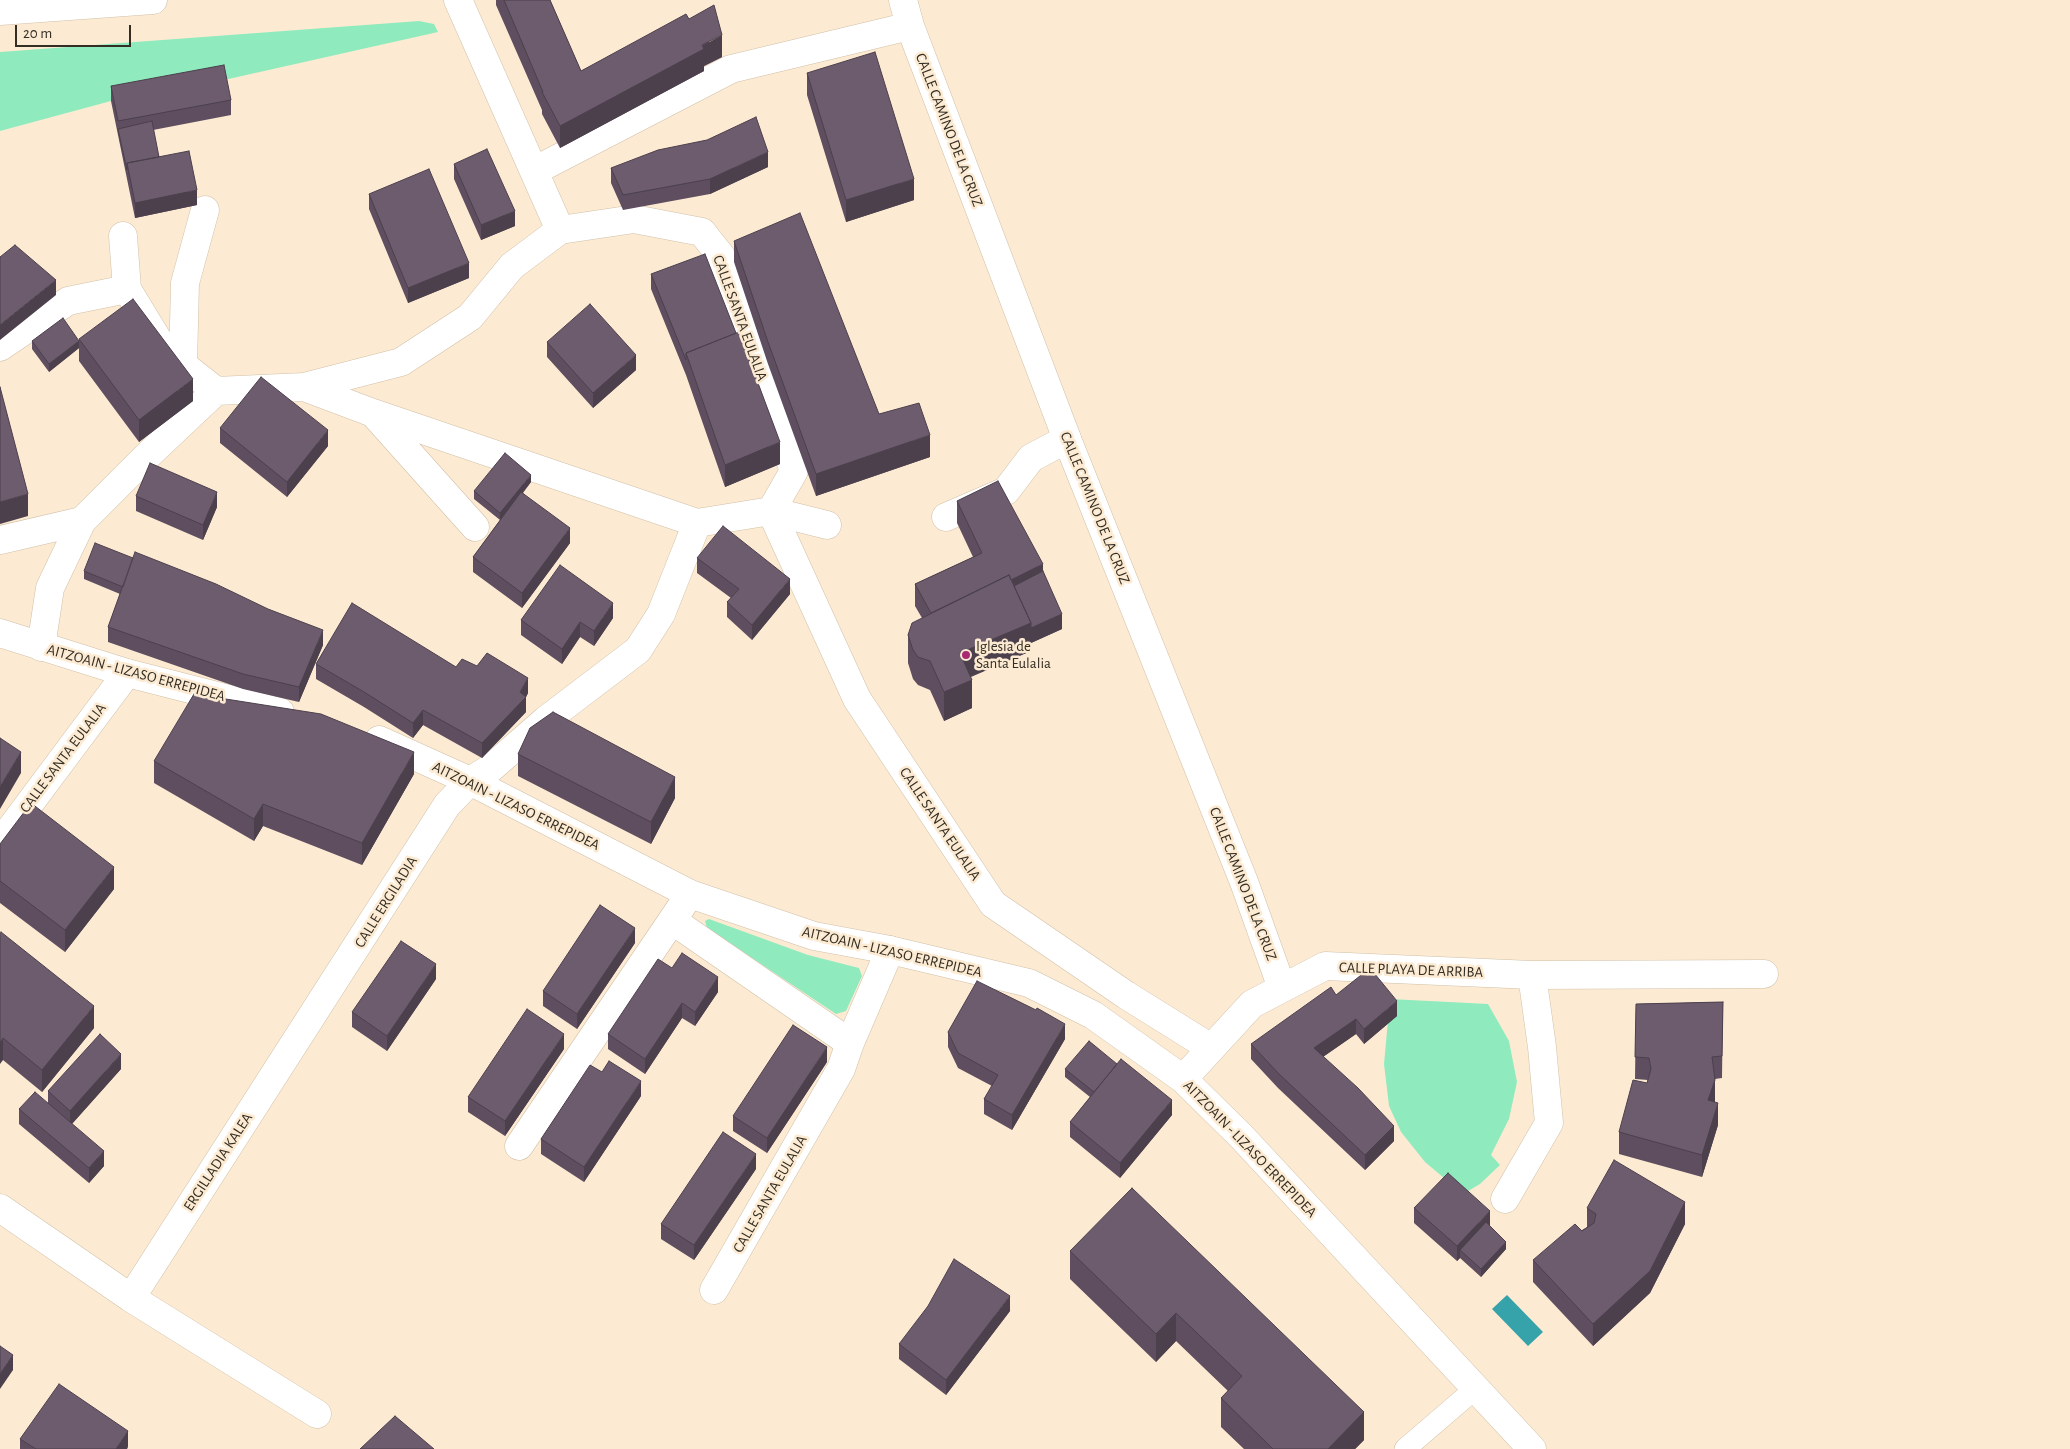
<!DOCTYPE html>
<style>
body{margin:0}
#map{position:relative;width:2070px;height:1449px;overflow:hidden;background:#fcebd2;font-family:"Alegreya Sans",sans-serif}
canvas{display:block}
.scale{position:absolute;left:15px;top:25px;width:116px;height:22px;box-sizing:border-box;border:2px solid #332d23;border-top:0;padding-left:6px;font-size:15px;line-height:18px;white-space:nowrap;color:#332d23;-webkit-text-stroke:4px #fcebd2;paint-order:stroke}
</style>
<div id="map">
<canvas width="2070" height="1449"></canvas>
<div class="scale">20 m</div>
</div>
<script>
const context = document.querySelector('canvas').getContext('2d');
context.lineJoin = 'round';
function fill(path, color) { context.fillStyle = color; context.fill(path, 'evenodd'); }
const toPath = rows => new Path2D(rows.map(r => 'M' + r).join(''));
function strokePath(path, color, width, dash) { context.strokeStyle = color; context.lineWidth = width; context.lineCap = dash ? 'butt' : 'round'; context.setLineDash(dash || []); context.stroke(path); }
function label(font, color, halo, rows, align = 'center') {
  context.font = font + ' "Alegreya Sans",sans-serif'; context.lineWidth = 5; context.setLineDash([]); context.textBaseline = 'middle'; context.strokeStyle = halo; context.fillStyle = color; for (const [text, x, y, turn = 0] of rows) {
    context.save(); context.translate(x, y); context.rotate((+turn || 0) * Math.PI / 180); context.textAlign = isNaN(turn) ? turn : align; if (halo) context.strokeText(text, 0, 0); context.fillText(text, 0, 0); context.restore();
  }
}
const green = toPath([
 [419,21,434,24,438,32,224,80,111,101,0,131,0,52],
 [709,919,808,955,859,968,862,976,846,1011,836,1014,707,928,705,921],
 [1390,999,1488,1004,1509,1041,1517,1082,1509,1119,1491,1155,1500,1165,1480,1184,1463,1194,1425,1162,1401,1132,1389,1106,1384,1064]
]);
const water = toPath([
 [1507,1295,1543,1332,1528,1346,1492,1309]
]);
const service = toPath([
 [1405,1449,1476,1388]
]);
const pedestrian = toPath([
 [771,511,827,525],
 [946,517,1006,491,1031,458,1067,439]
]);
const minor = toPath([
 [458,0,560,230],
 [903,0,910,26,1067,439,1244,882,1282,988],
 [0,11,153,0],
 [534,171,731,69,910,26],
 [123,236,127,289,158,340,183,365,216,391],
 [0,347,68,301,127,289],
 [183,365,185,283,205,210],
 [304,387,373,413,697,523],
 [374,414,475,527],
 [0,540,82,521],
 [41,647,50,588,82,521,146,457,216,391,304,387,401,362,470,317,512,266,560,230,634,219,702,232,721,256,748,341,794,471,771,511],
 [0,843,127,673],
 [673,921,850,1043],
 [1183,1079,1252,1004,1325,966,1532,975,1764,974],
 [519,1146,690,894],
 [1505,1199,1549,1123,1542,1047,1532,975],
 [0,1208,131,1298,447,805,470,781,491,768,546,720,638,650,661,614,697,523,771,511,857,699,993,904,1126,995,1211,1048],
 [714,1290,841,1069,850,1043,890,950],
 [131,1298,317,1414]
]);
const tertiary = toPath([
 [0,633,127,673,280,712],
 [379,740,470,781,690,894,814,936,890,950,1029,983,1093,1015,1183,1079,1241,1136,1532,1449]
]);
const wall = toPath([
 [496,0,550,0,581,71,689,19,722,57,704,66,704,71,560,148,542,114,542,110,496,5],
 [807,73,914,200,846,222,807,95],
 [111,86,231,100,231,115,153,130,159,157,197,205,135,218,111,101],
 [454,164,515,226,481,240,454,179],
 [768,167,710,194,623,210,611,183,611,168],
 [369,194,469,278,408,303,369,209],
 [734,241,879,414,930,457,816,496,768,364,734,262],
 [651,274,780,464,725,487,686,375,651,289],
 [79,339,193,401,139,442,79,361,79,348,49,372,32,349,32,341,79,341],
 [547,342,636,370,593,408,547,357],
 [220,428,328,446,287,497,220,443],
 [531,482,523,493,570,543,522,608,473,572,473,557,500,520,474,499,474,491],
 [136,496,217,507,203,540,136,511],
 [957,501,1043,571,1062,629,1031,643,1031,651,971,677,972,708,944,721,930,690,918,685,913,679,908,663,908,635,922,618,915,606,915,584,973,557,957,523],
 [697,558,790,594,752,640,727,617,727,602,731,598,697,573],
 [84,571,323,645,299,702,243,689,108,642,108,627,120,594,84,579],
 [613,618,594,646,580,637,562,664,521,635,521,620],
 [316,664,528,693,526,697,526,712,482,758,423,725,413,738,364,707,316,679],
 [518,754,675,798,651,844,518,776],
 [154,761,414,774,362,865,263,826,254,841,154,783],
 [0,844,114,889,65,952,0,903],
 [0,934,94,1028,42,1092,3,1060],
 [635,943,577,1029,543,1006,543,991],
 [672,968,718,992,695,1026,682,1018,645,1074,608,1049,608,1034],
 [436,979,387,1051,352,1027,352,1012],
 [1336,995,1397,1016,1364,1044,1356,1034,1323,1057,1394,1141,1365,1170,1278,1088,1251,1059,1251,1044],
 [1723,1002,1722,1078,1715,1079,1715,1102,1718,1125,1702,1177,1619,1154,1619,1132,1647,1083,1648,1080,1635,1079,1636,1004],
 [948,1032,1065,1039,1012,1130,984,1114,984,1099,992,1086,958,1068,948,1047],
 [564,1049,505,1136,468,1112,468,1097],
 [827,1062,767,1153,733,1131,733,1116],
 [121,1069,72,1124,104,1166,89,1183,19,1124,19,1109,48,1103,48,1091],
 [1065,1069,1172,1115,1120,1178,1070,1137,1070,1122,1090,1097,1065,1077],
 [641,1096,584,1182,541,1154,541,1139],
 [756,1169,694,1260,661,1239,661,1224],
 [1414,1208,1490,1226,1506,1249,1481,1277,1460,1258,1457,1261,1414,1223],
 [1587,1208,1685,1224,1650,1293,1593,1346,1533,1282,1533,1260,1587,1227],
 [1070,1251,1364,1412,1364,1440,1355,1449,1244,1449,1221,1427,1221,1398,1228,1391,1176,1341,1156,1362,1070,1279],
 [1010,1311,946,1395,899,1359,899,1344],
 [20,1439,128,1446,127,1449,20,1449]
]);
const shadedWall = toPath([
 [722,35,722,57,704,66,704,71,560,148,560,126],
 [768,152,768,167,710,194,710,179],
 [914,179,914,200,846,222,846,200],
 [197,190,197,205,135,218,135,203],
 [515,211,515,226,481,240,481,225],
 [469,263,469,278,408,303,408,288],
 [56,280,56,295,0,340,0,325],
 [79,341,79,348,49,372,49,364],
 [636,355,636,370,593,408,593,393],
 [193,379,193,401,139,442,139,420],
 [328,430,328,446,287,497,287,482],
 [930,435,930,457,816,496,816,474],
 [780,442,780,464,725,487,725,465],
 [531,475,531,482,500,520,500,513],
 [217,492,217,507,203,540,203,525],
 [28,494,28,516,0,524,0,502],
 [570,528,570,543,522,608,522,593],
 [1043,564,1043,586,933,618],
 [790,579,790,594,752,640,752,625],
 [613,603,613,618,594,646,594,631],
 [1062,614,1062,629,1031,643,1031,651,960,681,960,653,1031,623],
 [580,622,580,637,562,664,562,649],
 [323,630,323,645,299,702,299,687],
 [528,678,528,693,526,697,526,712,482,758,482,743,520,692],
 [972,680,972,708,944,721,944,692],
 [423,710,423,725,413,738,413,723],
 [21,752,21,773,0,809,0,787],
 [414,752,414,774,362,865,362,843],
 [675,777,675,798,651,844,651,822],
 [263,804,263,826,254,841,254,819],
 [114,867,114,889,65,952,65,930],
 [635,928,635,943,577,1029,577,1014],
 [436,964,436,979,387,1051,387,1036],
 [718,977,718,992,695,1026,695,1012],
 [1397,1001,1397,1016,1364,1044,1364,1029],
 [682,1003,682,1018,645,1074,645,1059],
 [94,1006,94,1028,42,1092,42,1070],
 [1356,1019,1356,1034,1314,1063,1314,1048],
 [1065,1024,1065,1039,1012,1130,1012,1115],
 [564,1034,564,1049,505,1136,505,1121],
 [3,1038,3,1060,0,1064,0,1042],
 [827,1047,827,1062,767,1153,767,1138],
 [121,1054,121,1069,70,1126,70,1111],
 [1715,1080,1715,1102,1708,1100],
 [641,1081,641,1096,584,1182,584,1167],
 [1172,1100,1172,1115,1120,1178,1120,1163],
 [1718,1103,1718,1125,1702,1177,1702,1155],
 [1394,1126,1394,1141,1365,1170,1365,1155],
 [104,1151,104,1166,89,1183,89,1168],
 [756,1154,756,1169,694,1260,694,1245],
 [1685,1202,1685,1224,1650,1293,1593,1346,1593,1324],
 [1490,1211,1490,1226,1460,1250,1460,1258,1457,1261,1457,1246],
 [1506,1242,1506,1249,1481,1277,1481,1269],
 [1010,1296,1010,1311,946,1395,946,1380],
 [1176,1313,1176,1341,1156,1362,1156,1334],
 [13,1355,13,1370,0,1389,0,1374],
 [1364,1412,1364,1440,1355,1449,1328,1449],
 [128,1431,128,1446,127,1449,116,1449]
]);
const building = toPath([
 [504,0,550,0,581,71,686,14,689,19,714,5,722,35,702,45,704,49,560,126,542,92,543,92,504,0],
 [875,52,914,179,846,200,807,73,875,52],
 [224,65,231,100,118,121,111,86,224,65],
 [756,117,768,152,710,179,623,195,611,168,658,150,707,140,756,117],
 [152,121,159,157,127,163,127,170,118,129,152,121],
 [487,149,515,211,481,225,454,164,487,149],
 [189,151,197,190,135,203,127,163,189,151],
 [429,169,469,263,408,288,369,194,429,169],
 [800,213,879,414,919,403,930,435,816,474,768,342,734,241,800,213],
 [15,245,56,280,0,325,0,257,15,245],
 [705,254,736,333,686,353,686,360,651,274,705,254],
 [133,299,193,379,139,420,79,339,133,299],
 [590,304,636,355,593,393,547,342,590,304],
 [63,318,79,341,49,364,32,341,63,318],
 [739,332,780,442,725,465,686,353,739,332],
 [261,377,328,430,287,482,220,428,261,377],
 [0,387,28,494,0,502,0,387],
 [505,453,531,475,500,513,474,491,505,453],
 [150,463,217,492,203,525,136,496,150,463],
 [998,481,1043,564,1011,580,1009,575,931,613,915,584,982,553,957,501,998,481],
 [521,492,570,528,522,593,473,557,521,492],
 [723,526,790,579,752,625,727,602,739,589,697,558,723,526],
 [95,543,133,558,123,587,84,571,95,543],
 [135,552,216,584,268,609,323,630,299,687,243,674,108,627,135,552],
 [560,565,613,603,594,631,580,622,562,649,521,620,560,565],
 [1043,571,1062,614,1031,628,1031,623,1014,586,1043,571],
 [1009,575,1031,623,960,653,972,680,944,692,930,661,918,657,913,650,908,635,912,623,1009,575],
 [352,603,456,667,462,659,477,666,487,653,528,678,520,692,526,697,482,743,423,710,413,723,364,692,316,664,352,603],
 [194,694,321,714,414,752,362,843,263,804,254,819,154,761,194,694],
 [553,712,675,777,651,822,518,754,530,728,553,712],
 [0,738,21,752,0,787,0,738],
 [31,803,114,867,65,930,0,881,0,844,31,803],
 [600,905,635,928,577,1014,543,991,600,905],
 [1,932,94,1006,42,1070,3,1038,0,1042,0,934,1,932],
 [401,941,436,964,387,1036,352,1012,401,941],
 [682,953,718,977,695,1012,682,1003,645,1059,608,1034,658,959,672,968,682,953],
 [1370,968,1397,1001,1364,1029,1356,1019,1314,1048,1358,1088,1394,1126,1365,1155,1278,1073,1251,1044,1331,987,1336,995,1370,968],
 [977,981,1036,1010,1037,1008,1065,1024,1012,1115,984,1099,998,1075,958,1053,948,1032,977,981],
 [1723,1002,1722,1056,1712,1057,1715,1080,1708,1100,1718,1103,1702,1155,1619,1132,1633,1080,1647,1083,1651,1069,1649,1058,1635,1057,1636,1004,1723,1002],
 [527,1009,564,1034,505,1121,468,1097,527,1009],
 [793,1025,827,1047,767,1138,733,1116,793,1025],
 [100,1034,121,1054,70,1111,48,1091,100,1034],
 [1089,1041,1117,1064,1094,1092,1065,1069,1089,1041],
 [1121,1059,1172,1100,1120,1163,1070,1122,1121,1059],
 [609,1061,641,1081,584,1167,541,1139,590,1065,602,1072,609,1061],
 [35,1092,104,1151,89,1168,19,1109,35,1092],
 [723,1132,756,1154,694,1245,661,1224,723,1132],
 [1614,1160,1685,1202,1650,1271,1593,1324,1533,1260,1575,1224,1582,1231,1594,1223,1596,1214,1587,1208,1614,1160],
 [1448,1173,1490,1211,1457,1246,1414,1208,1448,1173],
 [1132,1188,1364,1412,1328,1449,1273,1449,1221,1398,1242,1376,1176,1313,1156,1334,1070,1251,1132,1188],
 [1486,1222,1506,1242,1481,1269,1460,1250,1486,1222],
 [954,1259,1010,1296,946,1380,899,1344,928,1306,954,1259],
 [0,1346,13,1355,0,1374,0,1346],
 [59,1384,128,1431,116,1449,36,1449,20,1439,59,1384],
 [395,1416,434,1449,360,1449,395,1416]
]);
const markers = [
 [966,655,5,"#aa2773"]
];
const streetNames = [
 ["CALLE CAMINO DE LA CRUZ",949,130,69],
 ["CALLE SANTA EULALIA",740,318,70],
 ["CALLE CAMINO DE LA CRUZ",1095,508,68],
 ["AITZOAIN - LIZASO ERREPIDEA",136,673,15],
 ["CALLE SANTA EULALIA",63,758,-53],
 ["AITZOAIN - LIZASO ERREPIDEA",516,806,26],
 ["CALLE SANTA EULALIA",940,824,56],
 ["CALLE CAMINO DE LA CRUZ",1243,884,69],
 ["CALLE ERGILADIA",386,902,-58],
 ["AITZOAIN - LIZASO ERREPIDEA",892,952,13],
 ["CALLE PLAYA DE ARRIBA",1411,970,2],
 ["AITZOAIN - LIZASO ERREPIDEA",1250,1149,46],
 ["ERGILLADIA KALEA",218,1162,-57],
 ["CALLE SANTA EULALIA",770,1194,-60]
];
const poiNames = [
 ["Iglesia de",976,646],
 ["Santa Eulalia",976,663]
];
fill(green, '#8febbe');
fill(water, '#36a2a9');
strokePath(service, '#d1c0a8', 22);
strokePath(pedestrian, '#d1c0a8', 29);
strokePath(minor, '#d1c0a8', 29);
strokePath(tertiary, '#d1c0a8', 29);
strokePath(service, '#fff', 21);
strokePath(pedestrian, '#fff', 28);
strokePath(minor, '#fff', 28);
strokePath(tertiary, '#fff', 28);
fill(wall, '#5e4e5f');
fill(shadedWall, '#4c404d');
fill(building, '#6d5b6e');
strokePath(building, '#4c404d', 1);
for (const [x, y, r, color] of markers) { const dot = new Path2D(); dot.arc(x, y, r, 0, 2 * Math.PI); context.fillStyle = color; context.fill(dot); strokePath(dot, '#fcebd2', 2); }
label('15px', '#332d23', '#fcebd2', streetNames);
label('15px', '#332d23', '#fcebd2', poiNames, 'left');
</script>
